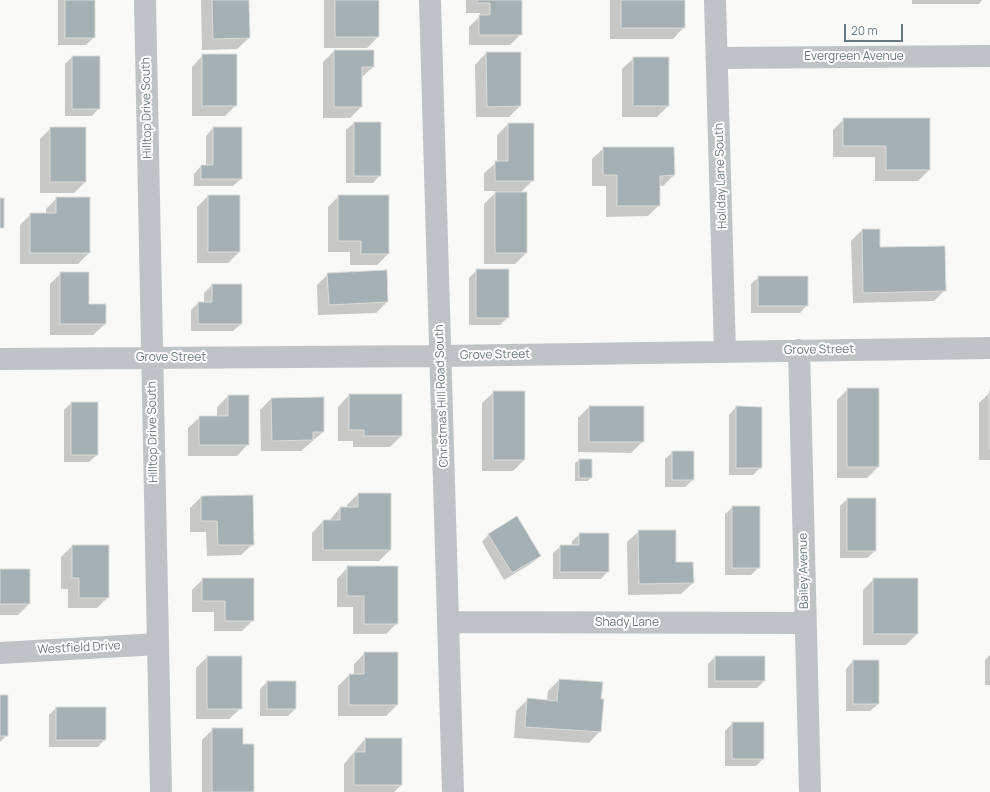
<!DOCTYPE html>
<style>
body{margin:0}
#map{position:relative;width:990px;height:792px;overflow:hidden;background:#f9f9f7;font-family:Manrope,sans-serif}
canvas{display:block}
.scale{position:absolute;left:844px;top:24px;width:59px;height:18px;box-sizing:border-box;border:2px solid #667880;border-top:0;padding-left:5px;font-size:12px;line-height:14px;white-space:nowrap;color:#667880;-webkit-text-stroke:3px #fff;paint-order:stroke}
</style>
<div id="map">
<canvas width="990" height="792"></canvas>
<div class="scale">20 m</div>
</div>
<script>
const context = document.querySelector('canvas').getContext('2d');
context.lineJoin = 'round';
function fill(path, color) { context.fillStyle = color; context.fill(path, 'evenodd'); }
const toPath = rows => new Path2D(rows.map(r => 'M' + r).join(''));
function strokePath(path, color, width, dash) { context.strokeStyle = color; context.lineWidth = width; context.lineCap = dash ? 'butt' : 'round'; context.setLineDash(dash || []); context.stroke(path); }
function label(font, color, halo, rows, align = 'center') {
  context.font = font + ' Manrope,sans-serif'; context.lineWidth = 4; context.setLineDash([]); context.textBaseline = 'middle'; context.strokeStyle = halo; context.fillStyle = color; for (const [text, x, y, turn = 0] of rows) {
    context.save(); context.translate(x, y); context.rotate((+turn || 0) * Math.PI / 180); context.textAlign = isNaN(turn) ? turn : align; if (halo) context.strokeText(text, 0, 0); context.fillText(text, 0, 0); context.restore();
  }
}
const shadow = toPath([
 [58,0,94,0,94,37,86,45,58,45],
 [201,0,248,0,249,38,237,49,202,50],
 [324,0,378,0,378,37,367,48,324,48],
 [466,0,521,0,521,34,510,45,469,45,469,27,480,16,480,13,466,13],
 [610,0,684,0,684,27,673,39,610,39],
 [912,0,982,0,979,4,912,4],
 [334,51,373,67,361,78,361,107,350,118,323,118,323,62],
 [486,53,520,106,509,117,476,117,475,65],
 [203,55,236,105,225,116,192,116,192,67],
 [72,57,99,108,92,116,65,116,65,64],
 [634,58,668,106,657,117,622,117,622,69],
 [844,119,929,170,918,181,875,181,875,157,833,157,833,130],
 [354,123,380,123,380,175,373,183,346,183,346,130],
 [508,124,533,180,520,193,526,253,515,264,484,264,484,204,497,191,484,191,484,173,497,162,497,135],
 [51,128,85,182,74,193,40,193,40,139],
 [213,128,241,179,233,186,194,186,194,174,201,166,206,166,206,136],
 [604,148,674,175,663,186,659,186,659,205,648,216,606,217,606,186,592,186,592,159],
 [208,196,239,252,228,263,197,263,197,207],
 [339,196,388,254,377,265,350,265,350,252,328,252,328,207],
 [57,198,89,253,78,264,20,264,20,225,31,214,46,214,46,209],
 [862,230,879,248,945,290,934,301,853,303,851,241],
 [477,270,508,317,500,325,469,325,469,278],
 [61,273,105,324,93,335,50,335,50,284],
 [328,274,387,302,376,313,318,315,317,285],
 [759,277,807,305,800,313,751,313,751,284],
 [212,285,241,285,241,324,233,331,191,331,191,310,198,303,204,303,204,293],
 [848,389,878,467,867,478,837,478,837,400],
 [494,392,524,460,513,471,482,471,482,403],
 [990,392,990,460,979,460,979,403],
 [349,395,401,436,390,447,353,447,353,441,338,441,338,407],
 [228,396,248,396,248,444,237,456,188,456,188,428,200,417,217,417,217,407],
 [271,399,323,432,301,451,261,451,260,410],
 [71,403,97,403,97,455,89,462,64,462,64,410],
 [589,407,643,441,631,453,578,452,578,418],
 [736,407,761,467,753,475,729,475,729,415],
 [673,452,693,480,685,487,665,487,665,459],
 [579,460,591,460,591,477,588,481,575,481,575,463],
 [358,494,390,494,390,550,379,561,312,561,312,533,323,521,329,521,340,508,347,508,347,505],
 [201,497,253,544,241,555,207,556,206,532,190,532,190,508],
 [847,499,875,499,875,551,867,558,840,558,840,506],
 [733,507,759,567,751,575,725,575,725,514],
 [639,531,675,563,693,583,681,594,628,595,627,542],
 [489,534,540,556,532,563,504,580,482,542],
 [580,534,608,571,601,579,553,579,553,553,561,546,572,546,572,541],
 [72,546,108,597,97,608,68,608,68,589,61,589,61,557],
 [348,567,397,623,386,634,353,634,353,607,337,607,337,579],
 [0,570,29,604,18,615,0,615],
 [203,579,253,620,242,631,214,631,214,612,192,612,192,590],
 [874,579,917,634,906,645,863,645,863,590],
 [365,653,397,705,386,716,338,716,338,686,349,675,354,675,354,664],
 [990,655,990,685,985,685,985,660],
 [207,657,241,708,229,719,196,719,196,668],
 [715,657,764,657,764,681,757,688,708,688,708,664],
 [853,661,878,704,870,711,846,711,846,669],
 [559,680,600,700,600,731,589,743,514,738,516,711,527,700,547,701,548,691],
 [267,682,295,709,288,716,260,716,260,689],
 [0,696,7,735,0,742],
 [56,708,105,739,98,747,49,747,49,715],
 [733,723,763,723,763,759,756,766,725,766,725,731],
 [213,729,253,792,202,792,202,740],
 [365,739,401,739,401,785,394,792,344,792,344,764]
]);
const building = toPath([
 [65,0,95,0,95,38,65,38,65,0],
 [212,0,249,0,250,38,213,39,212,0],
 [335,0,379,0,379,37,335,37,335,0],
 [477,0,522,0,522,35,479,35,479,15,490,15,490,3,477,3,477,0],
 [621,0,685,0,685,28,621,28,621,0],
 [334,50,374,50,374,67,362,67,362,107,334,107,334,50],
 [486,52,521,52,521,106,487,107,486,52],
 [202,54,237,54,237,106,202,106,202,54],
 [72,56,100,56,100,109,72,109,72,56],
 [633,57,669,57,669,106,633,106,633,57],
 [843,118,930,118,930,170,886,170,886,146,843,146,843,118],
 [354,122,381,122,381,176,354,176,354,122],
 [508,123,534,123,534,181,495,181,495,161,508,161,508,123],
 [50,127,86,127,86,182,50,182,50,127],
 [213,127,242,127,242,179,201,179,201,165,213,165,213,127],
 [603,147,674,147,675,175,660,176,660,206,617,206,617,175,603,175,603,147],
 [495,192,527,192,527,253,495,253,495,192],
 [208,195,240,195,240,252,208,252,208,195],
 [338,195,389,195,389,254,361,254,361,241,338,241,338,195],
 [56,197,90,197,90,253,30,253,30,213,56,213,56,197],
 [0,198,4,198,4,228,0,228,0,198],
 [862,229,880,229,880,247,945,246,946,291,863,293,862,229],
 [476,269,509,269,509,318,476,318,476,269],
 [387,270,388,302,329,305,327,273,387,270],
 [60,272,89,272,89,304,106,304,106,324,60,324,60,272],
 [758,276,808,276,808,306,758,306,758,276],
 [212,284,242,284,242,324,198,324,198,302,212,302,212,284],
 [847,388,879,388,879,467,847,467,847,388],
 [493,391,525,391,525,460,493,460,493,391],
 [989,391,990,391,990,449,989,449,989,391],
 [349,394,402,394,402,436,364,436,364,430,349,430,349,394],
 [228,395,249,395,249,445,199,445,199,416,228,416,228,395],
 [324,397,324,432,313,432,313,440,272,441,271,398,324,397],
 [71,402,98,402,98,455,71,455,71,402],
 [589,406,644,406,644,442,589,442,589,406],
 [736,406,762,407,762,468,736,468,736,406],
 [672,451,694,451,694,480,672,480,672,451],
 [579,459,592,459,592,478,579,478,579,459],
 [358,493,391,493,391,550,323,550,323,520,340,520,340,507,358,507,358,493],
 [253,495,254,545,218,545,217,521,201,521,201,496,253,495],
 [847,498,876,498,876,551,847,551,847,498],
 [732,506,760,506,760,568,732,568,732,506],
 [517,516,541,556,512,573,488,534,517,516],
 [638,530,676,530,676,562,693,562,694,583,639,584,638,530],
 [579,533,609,533,609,572,560,572,560,545,579,545,579,533],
 [72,545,109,545,109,598,79,598,79,578,72,578,72,545],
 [347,566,398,566,398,624,364,624,364,596,347,596,347,566],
 [0,569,30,569,30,604,0,604,0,569],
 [202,578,254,578,254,621,225,621,225,601,202,601,202,578],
 [873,578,918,578,918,634,873,634,873,578],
 [364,652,398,652,398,705,349,705,349,674,364,674,364,652],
 [207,656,242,656,242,709,207,709,207,656],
 [715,656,765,656,765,681,715,681,715,656],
 [853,660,879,660,879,704,853,704,853,660],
 [559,679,603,682,601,699,604,699,601,732,525,727,527,698,557,701,559,679],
 [267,681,296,681,296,709,267,709,267,681],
 [0,695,8,695,8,736,0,736,0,695],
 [56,707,106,707,106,740,56,740,56,707],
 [732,722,764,722,764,759,732,759,732,722],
 [212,728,243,728,243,744,254,744,254,792,212,792,212,728],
 [365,738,402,738,402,785,354,785,354,752,365,752,365,738]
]);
const street = toPath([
 [145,0,161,792],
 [430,0,453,792],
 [715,0,725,352],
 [717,58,990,56],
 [799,350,810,792],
 [0,359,441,356,990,348],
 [449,622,805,623],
 [0,653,158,644]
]);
const streetNames = [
 ["Evergreen Avenue",854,57],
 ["Hilltop Drive South",147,108,-91],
 ["Holiday Lane South",721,176,-92],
 ["Grove Street",819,350,-1],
 ["Grove Street",495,355,-1],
 ["Grove Street",171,358],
 ["Christmas Hill Road South",442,396,-92],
 ["Hilltop Drive South",153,432,-91],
 ["Bailey Avenue",804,571,-91],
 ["Shady Lane",627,623],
 ["Westfield Drive",79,648,-3]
];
fill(shadow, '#0003');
fill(building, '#a5b0b4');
strokePath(building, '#dbdbd9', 1);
strokePath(street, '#bec4c6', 22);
label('12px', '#667880', '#fff', streetNames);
</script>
